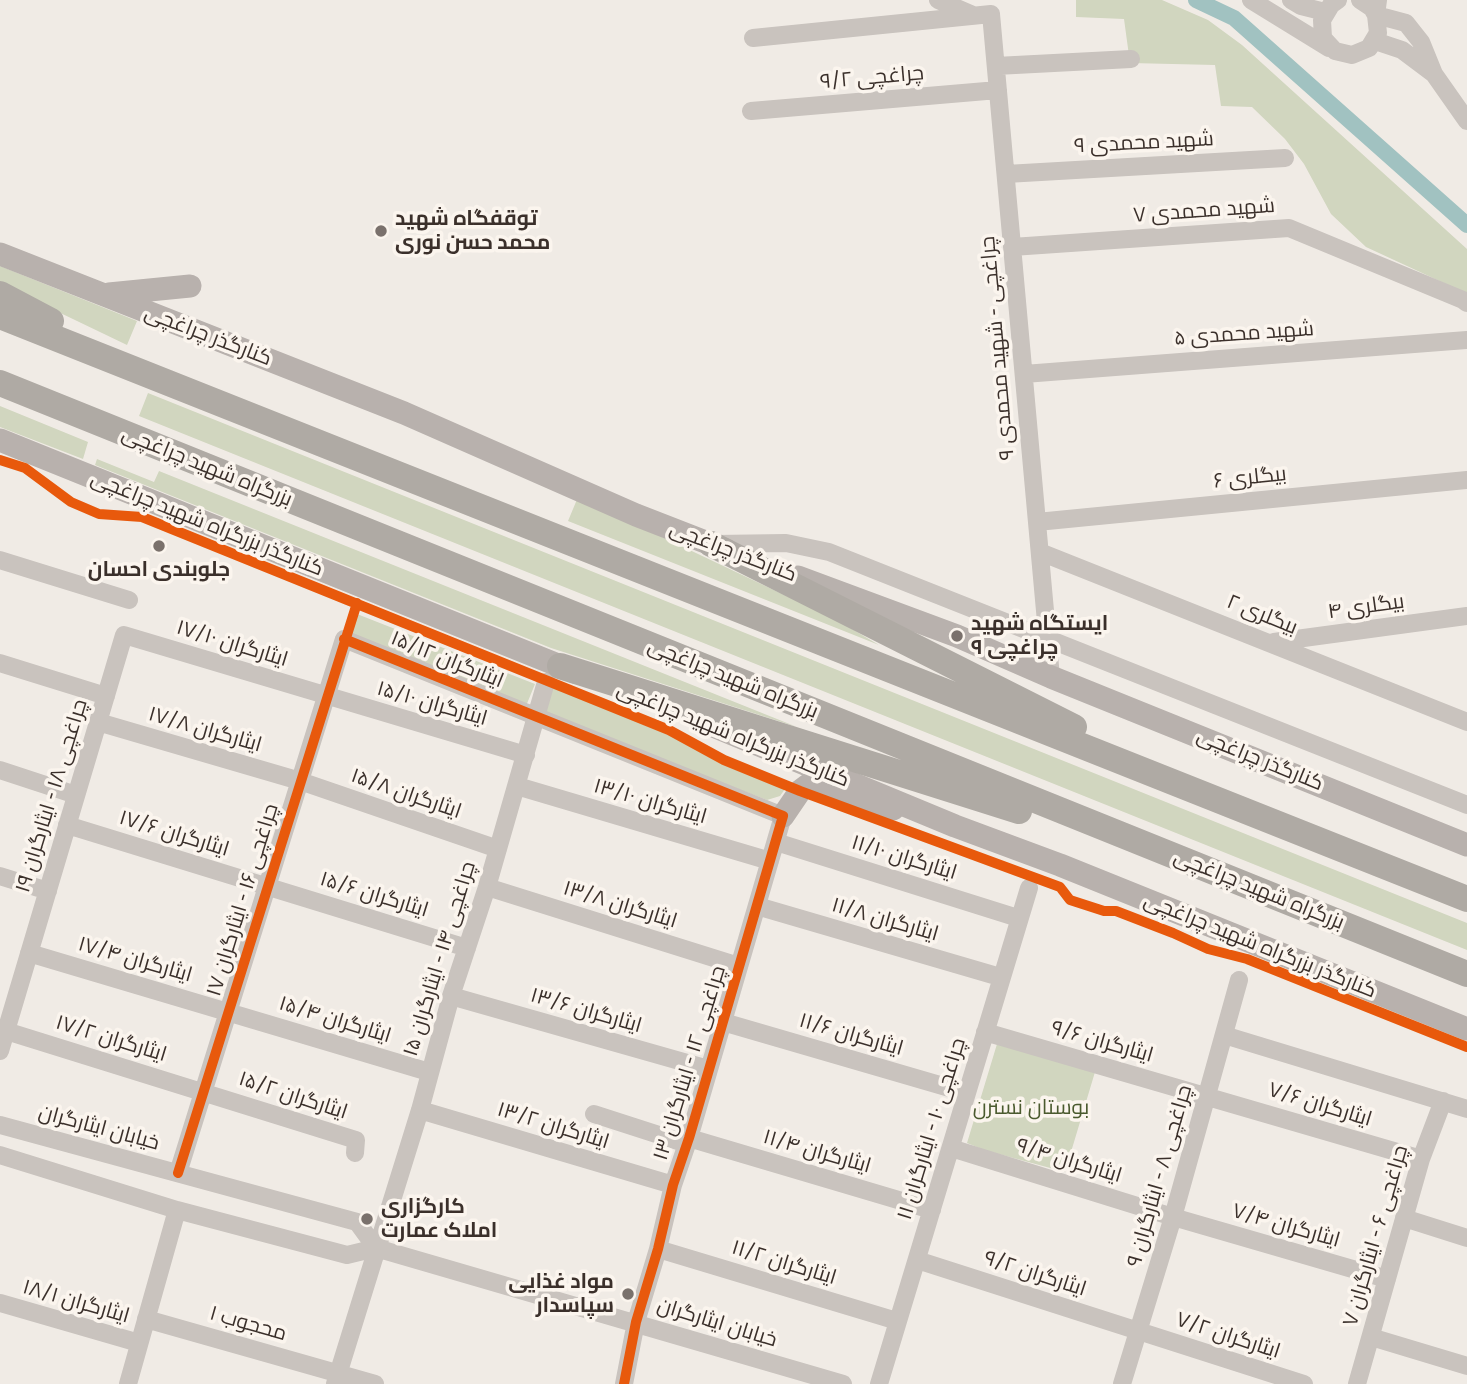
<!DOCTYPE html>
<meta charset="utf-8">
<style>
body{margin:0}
canvas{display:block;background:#f0ebe5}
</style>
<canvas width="1467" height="1384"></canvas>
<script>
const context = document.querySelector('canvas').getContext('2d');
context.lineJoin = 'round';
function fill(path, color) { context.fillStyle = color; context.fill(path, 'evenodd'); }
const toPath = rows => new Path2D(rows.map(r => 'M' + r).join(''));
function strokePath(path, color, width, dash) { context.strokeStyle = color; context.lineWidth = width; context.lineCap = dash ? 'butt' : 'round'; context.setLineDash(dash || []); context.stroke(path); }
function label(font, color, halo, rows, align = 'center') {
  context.font = font + ' "Fira Sans Condensed",Cairo,sans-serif'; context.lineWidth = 7; context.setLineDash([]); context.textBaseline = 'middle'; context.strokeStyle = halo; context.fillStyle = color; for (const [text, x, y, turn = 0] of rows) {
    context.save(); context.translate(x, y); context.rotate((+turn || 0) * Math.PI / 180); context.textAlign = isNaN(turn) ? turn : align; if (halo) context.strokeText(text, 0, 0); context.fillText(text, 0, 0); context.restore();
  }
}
const green = toPath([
 [1076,0,1162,0,1208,20,1242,45,1467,249,1467,297,1461,291,1366,247,1331,214,1304,164,1285,139,1252,107,1221,106,1215,65,1130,63,1124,19,1076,17],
 [0,266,137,321,127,345,0,284],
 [148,393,1467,923,1467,950,139,416],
 [0,406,88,442,83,459,0,427],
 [97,459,154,482,159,471,797,727,551,648,95,465],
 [578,497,835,619,879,645,568,521],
 [357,614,535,684,526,706,348,636],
 [552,687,666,732,709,757,785,789,780,796,767,800,543,714],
 [997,1044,1095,1072,1065,1172,984,1150,967,1143]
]);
const canal = toPath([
 [1196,0,1234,18,1467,225]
]);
const minor = toPath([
 [938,0,973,15],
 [1251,0,1329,48],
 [1291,0,1301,6,1325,12],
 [1338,0,1331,5,1322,20,1323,38,1335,51,1352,55,1369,48,1378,33,1376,15,1372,8,1360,0],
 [1378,0,1376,15,1406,23,1421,42,1434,74,1467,121],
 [753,38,991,14,1051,677],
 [1375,41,1402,50,1434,74],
 [996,66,1131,59],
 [751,111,998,90],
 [1006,174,1285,158],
 [1012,247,1289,228,1463,300,1467,303],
 [1024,374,1467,340],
 [1037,522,1467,480],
 [715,544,786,543,829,552,1467,805],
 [1040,552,1467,722],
 [0,560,129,600],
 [1274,642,1467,616],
 [0,663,106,696],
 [98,722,300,781,498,849],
 [0,770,76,795],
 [517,786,770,861],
 [67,825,467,948],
 [776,842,1018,918],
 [0,876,48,891],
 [487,887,739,966],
 [757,906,1000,977],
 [29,953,429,1072],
 [451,996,708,1069],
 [723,1022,967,1093],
 [6,1031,356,1140,355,1153],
 [985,1032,1421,1159],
 [1224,1035,1467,1109],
 [0,1051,124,635,526,755],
 [420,1110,673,1185],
 [594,1114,687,1144],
 [0,1125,357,1222,376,1248],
 [689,1138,932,1210],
 [951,1148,1173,1217,1387,1279],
 [0,1155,177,1210,347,1255,376,1248,843,1384],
 [178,1173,344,639,783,816,689,1138,673,1185,658,1249,636,1322,624,1384],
 [1404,1218,1467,1238],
 [658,1249,897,1321],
 [917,1260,1304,1384],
 [0,1303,139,1343],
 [146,1319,375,1384],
 [1371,1337,1467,1366],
 [128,1384,177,1210],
 [335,1384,420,1110,451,996,487,887,546,682],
 [879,1384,1029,888],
 [1122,1384,1173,1217,1239,980],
 [1357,1384,1421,1159,1443,1101]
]);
const major = toPath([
 [0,254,404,413,636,515,726,550],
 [109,294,190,286],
 [0,440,575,672],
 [798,577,957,636,1051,677,1467,845],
 [711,725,955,826,1060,865,1467,1029],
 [783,816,800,791,808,785,817,786,859,803,893,809]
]);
const highway = toPath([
 [0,294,51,321],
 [0,316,1467,899],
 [0,383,1467,974],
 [711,544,1074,727],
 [560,666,1019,811]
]);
const cycleway = toPath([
 [0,460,25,468,71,502,99,514,142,517,669,730,724,760,800,791,1060,887,1070,900,1104,911,1116,911,1173,933,1208,949,1247,959,1467,1047],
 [344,639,783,816,689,1138,673,1185,658,1249,636,1322,624,1384],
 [178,1173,357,603]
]);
const markers = [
 [381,231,7,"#7a716c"],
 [159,546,7,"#7a716c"],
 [957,636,7,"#7a716c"],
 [367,1219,7,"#7a716c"],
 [628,1294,7,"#7a716c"]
];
const streetNames = [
 ["۹/۲ چراغچی",872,78,-5],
 ["شهید محمدی ۹",1144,143,-3],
 ["شهید محمدی ۷",1204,211,-4],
 ["شهید محمدی ۵",1244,334,-4],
 ["کنارگذر چراغچی",208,336,21],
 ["۹ چراغچی - شهید محمدی",998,348,-95],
 ["بزرگراه شهید چراغچی",207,467,22],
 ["بیگلری ۶",1250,478,-6],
 ["کنارگذر بزرگراه شهید چراغچی",207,524,22],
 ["کنارگذر چراغچی",733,552,21],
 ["بیگلری ۴",1366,607,-8],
 ["بیگلری ۲",1262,615,22],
 ["ایثارگران ۱۷/۱۰",232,644,17],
 ["ایثارگران ۱۵/۱۲",447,660,22],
 ["بزرگراه شهید چراغچی",733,679,22],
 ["ایثارگران ۱۵/۱۰",432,704,16],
 ["ایثارگران ۱۷/۸",205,730,16],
 ["کنارگذر بزرگراه شهید چراغچی",733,735,22],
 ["کنارگذر چراغچی",1260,760,22],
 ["ایثارگران ۱۵/۸",406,794,19],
 ["چراغچی ۱۸ - ایثارگران ۱۹",52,796,-73],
 ["ایثارگران ۱۳/۱۰",650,802,16],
 ["ایثارگران ۱۷/۶",174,834,17],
 ["ایثارگران ۱۱/۱۰",904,858,17],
 ["بزرگراه شهید چراغچی",1259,890,22],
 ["ایثارگران ۱۵/۶",374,895,17],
 ["چراغچی ۱۶ - ایثارگران ۱۷",243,900,-73],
 ["ایثارگران ۱۳/۸",620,905,17],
 ["ایثارگران ۱۱/۸",885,920,16],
 ["کنارگذر بزرگراه شهید چراغچی",1260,946,22],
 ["چراغچی ۱۴ - ایثارگران ۱۵",440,959,-73],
 ["ایثارگران ۱۷/۴",135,960,16],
 ["ایثارگران ۱۳/۶",586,1011,16],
 ["ایثارگران ۱۵/۴",335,1020,17],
 ["ایثارگران ۱۱/۶",851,1035,16],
 ["ایثارگران ۱۷/۲",111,1039,17],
 ["ایثارگران ۹/۶",1102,1042,16],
 ["چراغچی ۱۲ - ایثارگران ۱۳",690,1063,-73],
 ["ایثارگران ۱۵/۲",293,1096,18],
 ["ایثارگران ۷/۶",1320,1105,17],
 ["ایثارگران ۱۳/۲",553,1126,17],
 ["خیابان ایثارگران",99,1128,15],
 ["چراغچی ۱۰ - ایثارگران ۱۱",932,1129,-73],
 ["ایثارگران ۱۱/۴",817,1152,16],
 ["ایثارگران ۹/۴",1069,1161,17],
 ["چراغچی ۸ - ایثارگران ۹",1160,1176,-74],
 ["ایثارگران ۷/۴",1286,1226,16],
 ["چراغچی ۶ - ایثارگران ۷",1376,1236,-74],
 ["ایثارگران ۱۱/۲",784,1263,17],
 ["ایثارگران ۹/۲",1035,1274,18],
 ["ایثارگران ۱۸/۱",76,1302,16],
 ["خیابان ایثارگران",717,1323,17],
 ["محجوب ۱",248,1324,16],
 ["ایثارگران ۷/۲",1228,1336,18]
];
const poiNames = [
 ["توقفگاه شهید",395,219],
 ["محمد حسن نوری",395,243],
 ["جلوبندی احسان",159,570,"center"],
 ["ایستگاه شهید",971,624],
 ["چراغچی ۹",971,648],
 ["کارگزاری",381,1207],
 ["املاک عمارت",381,1231],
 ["مواد غذایی",614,1282,"right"],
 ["سپاسدار",614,1306,"right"]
];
const parkNames = [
 ["بوستان نسترن",1031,1108]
];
fill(green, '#d1d6bf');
strokePath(canal, '#a1c2c1', 16);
strokePath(minor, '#c9c3be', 18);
strokePath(major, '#b8b1ad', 23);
strokePath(highway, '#afaaa4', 26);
strokePath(cycleway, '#e8590c', 10);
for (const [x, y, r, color] of markers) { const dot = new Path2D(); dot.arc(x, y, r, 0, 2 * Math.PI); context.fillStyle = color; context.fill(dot); strokePath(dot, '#fbf5ee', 2.5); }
label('21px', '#3b302b', '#fbf5ee', streetNames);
label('bold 21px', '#3b302b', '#fbf5ee', poiNames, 'left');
label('21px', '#4a5a2e', '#fbf5ee', parkNames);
</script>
